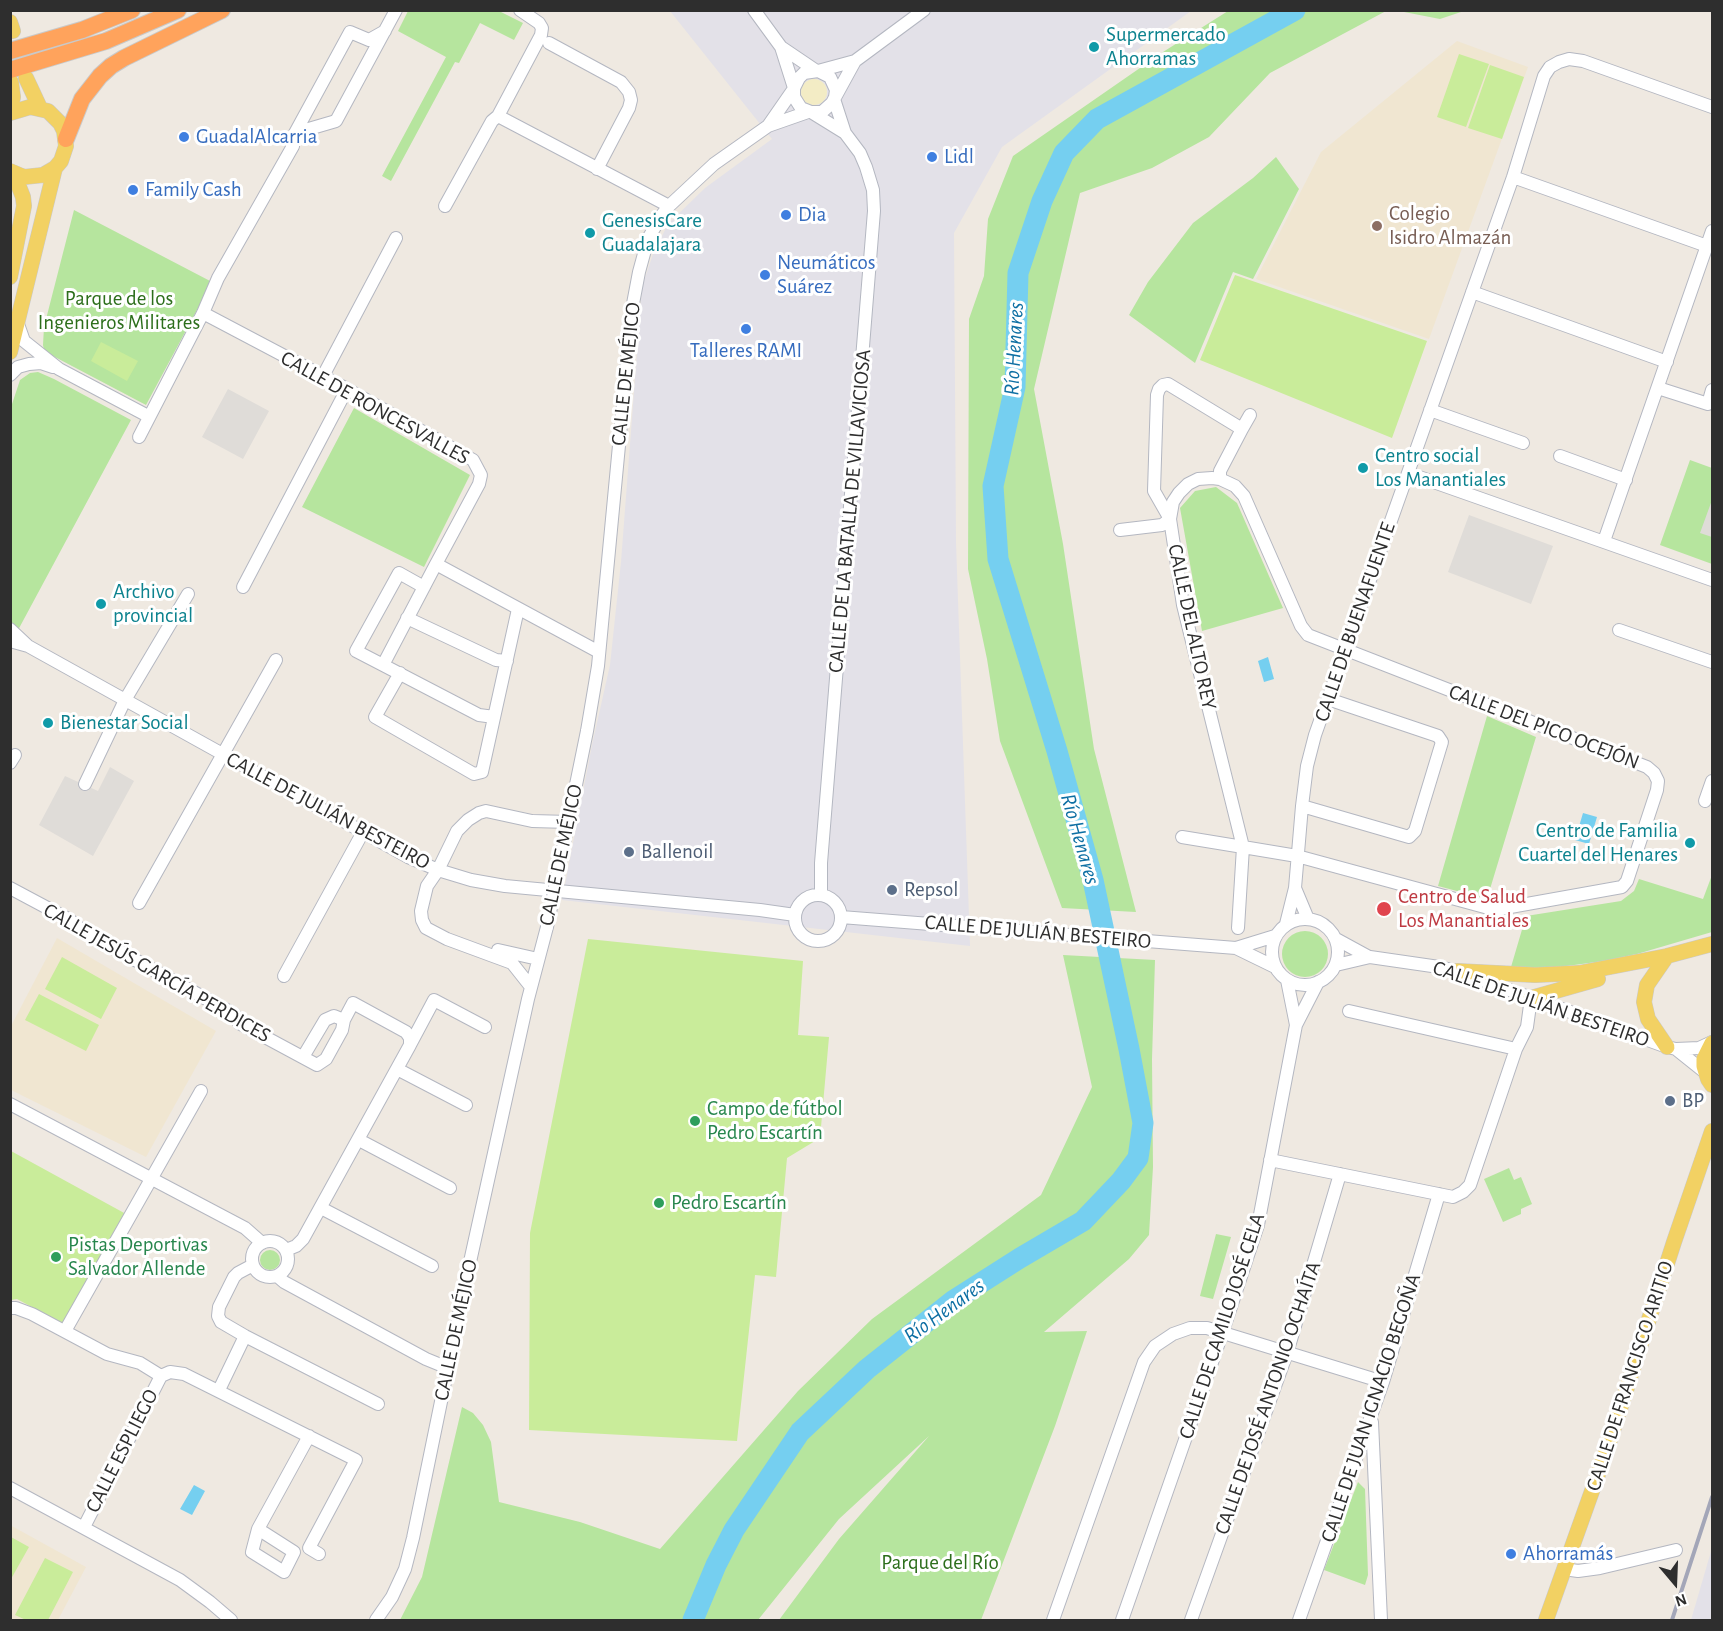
<!DOCTYPE html>
<meta charset="utf-8">
<style>
body{margin:0}
#map{position:relative;width:1723px;height:1631px;overflow:hidden;background:#efe9e1;font-family:"Alegreya Sans",sans-serif}
canvas{display:block}
.frame{position:absolute;inset:0;border:12px solid #2e2e2e;pointer-events:none}
.north{position:absolute;left:1645px;top:1553px;width:60px;height:60px;-webkit-text-stroke:4px #fff;paint-order:stroke;rotate:161deg;font-size:16px;font-weight:700;line-height:24px;text-align:center;color:#2e2e2e}
.north::after{content:'';display:block;margin:auto;width:21px;height:27px;background:#2e2e2e;clip-path:polygon(50% 0,100% 100%,50% 72%,0 100%)}
</style>
<div id="map">
<canvas width="1723" height="1631"></canvas>
<div class="frame"></div>
<div class="north">N</div>
</div>
<script>
const context = document.querySelector('canvas').getContext('2d');
context.lineJoin = 'round';
function fill(path, color) { context.fillStyle = color; context.fill(path, 'evenodd'); }
const toPath = rows => new Path2D(rows.map(r => 'M' + r).join(''));
function strokePath(path, color, width, dash) { context.strokeStyle = color; context.lineWidth = width; context.lineCap = dash ? 'butt' : 'round'; context.setLineDash(dash || []); context.stroke(path); }
function label(font, color, halo, rows, align = 'center') {
  context.font = font + ' "Alegreya Sans",sans-serif'; context.lineWidth = 6; context.setLineDash([]); context.textBaseline = 'middle'; context.strokeStyle = halo; context.fillStyle = color; for (const [text, x, y, turn = 0] of rows) {
    context.save(); context.translate(x, y); context.rotate((+turn || 0) * Math.PI / 180); context.textAlign = isNaN(turn) ? turn : align; if (halo) context.strokeText(text, 0, 0); context.fillText(text, 0, 0); context.restore();
  }
}
const industrial = toPath([
 [670,11,1191,11,1002,147,954,233,956,542,970,946,562,900,592,745,610,665,621,562,642,287,653,254,668,224,705,188,772,139],
 [1712,1548,1712,1620,1691,1620]
]);
const education = toPath([
 [1457,41,1528,67,1429,339,1256,279,1321,152],
 [57,938,216,1031,146,1157,11,1090,10,1028],
 [10,1525,86,1567,58,1620,11,1620]
]);
const green = toPath([
 [408,11,499,11,523,23,514,40,480,23,459,63,455,62,391,181,382,176,446,57,398,31],
 [1228,11,1386,11,1270,73,1209,137,1152,168,1080,193,1034,389,1063,544,1094,749,1136,912,1062,908,1000,741,987,659,968,569,969,319,984,276,988,219,1013,156,1163,52],
 [1399,11,1464,11,1440,19],
 [1276,157,1299,189,1253,279,1233,272,1195,363,1129,315,1148,282,1193,223,1253,178],
 [74,210,212,282,146,405,53,356,44,350,43,345,44,327],
 [38,372,54,379,131,420,17,632,11,623,11,407,20,380,30,373],
 [354,408,470,475,424,567,302,507],
 [1690,460,1712,468,1712,564,1660,545],
 [1216,487,1237,503,1283,608,1202,631,1180,508,1195,491],
 [1487,716,1536,737,1487,899,1438,886],
 [1712,875,1712,932,1637,954,1604,961,1559,967,1511,967,1526,916,1621,901,1634,891,1639,879,1703,899],
 '1282 954a23 23 0 1 1 46 0a23 23 0 1 1-46 0Z',
 [1063,955,1155,960,1152,1059,1153,1167,1149,1235,1129,1259,1044,1332,1087,1331,1055,1426,981,1620,779,1620,839,1539,929,1436,839,1519,758,1620,400,1620,422,1577,462,1407,473,1413,483,1425,491,1442,499,1502,580,1522,660,1549,798,1391,872,1319,1041,1195,1092,1087],
 [1509,1168,1514,1180,1521,1177,1532,1204,1521,1209,1521,1214,1503,1222,1484,1179],
 [1216,1234,1231,1237,1213,1299,1200,1296],
 '260 1260a10 10 0 1 1 20 0a10 10 0 1 1-20 0Z',
 [1358,1482,1365,1489,1368,1575,1365,1585,1324,1570]
]);
const sand = toPath([
 '801 92a13 13 0 1 1 26 0a13 13 0 1 1-26 0Z'
]);
const pitch = toPath([
 [1459,54,1489,64,1466,127,1437,117],
 [1490,65,1524,77,1502,139,1468,128],
 [1235,275,1427,341,1392,438,1200,360],
 [101,342,138,361,127,381,91,361],
 [588,939,803,961,798,1035,829,1037,820,1138,787,1158,776,1277,755,1275,737,1441,529,1430,530,1233],
 [62,957,117,988,101,1019,45,989],
 [39,994,99,1025,86,1051,25,1020],
 [11,1151,126,1214,65,1325,17,1299,11,1300],
 [11,1537,29,1547,11,1579],
 [45,1558,73,1572,48,1620,26,1620,15,1615]
]);
const plaza = toPath([
 [228,389,269,411,243,459,202,437],
 [1712,500,1712,537,1700,533],
 [1469,515,1553,546,1531,604,1448,572],
 [110,767,134,781,93,856,39,825,65,776,98,791]
]);
const water = toPath([
 [1268,657,1274,679,1264,682,1258,661],
 [1583,813,1597,817,1589,844,1575,840],
 [194,1485,205,1491,192,1515,180,1509]
]);
const river = toPath([
 [693,1620,716,1565,734,1530,800,1432,867,1369,954,1300,1020,1258,1083,1221,1121,1181,1138,1158,1143,1123,1129,1049,1093,880,1057,751,998,559,993,486,1015,387,1018,273,1042,201,1064,153,1097,119,1295,10]
]);
const minor = toPath([
 [754,10,781,47,794,88],
 [549,43,621,82,629,92,631,100,629,108,597,169],
 [781,47,815,70],
 [818,71,855,61,924,10],
 [835,97,836,90,830,77,818,71,804,73,799,78,794,88,794,97,801,108,811,112,822,112,832,103,855,61],
 [811,112,845,133],
 [498,116,669,206],
 [768,126,793,90],
 [295,133,350,32,369,40,385,31],
 [1513,177,1707,246],
 [445,206,492,121,498,116,541,35,542,28,539,23,520,10],
 [1472,292,1667,362],
 [203,313,347,389,473,460,481,475,479,484,436,564,599,652],
 [18,324,24,341,59,369,148,416],
 [10,375,18,367,29,364,41,363,53,367],
 [323,376,396,238],
 [1658,388,1708,404,1712,390],
 [1430,410,1523,443],
 [1242,429,1250,415],
 [139,437,203,313,218,278,293,146,295,133,336,121,396,10],
 [1560,456,1626,480],
 [1408,473,1712,580],
 [1120,530,1162,525,1170,519,1154,491,1157,395,1159,389,1163,385,1168,384,1242,429,1220,471,1220,479],
 [1604,541,1712,231],
 [243,587,347,389],
 [424,587,399,573,356,651,383,665,436,564],
 [407,618,496,660,507,661],
 [10,629,27,645],
 [1619,630,1712,662],
 [10,641,28,646,408,857,438,870,471,880,505,886,760,910,795,915],
 [383,665,479,715,494,717],
 [400,673,375,717,474,774,482,772,518,609],
 [10,763,15,755],
 [85,784,125,700,188,594],
 [1705,801,1712,781],
 [1302,806,1409,837,1415,831,1442,742,1438,736,1328,699],
 [1182,837,1243,847,1297,856,1492,909,1499,909,1622,887,1627,881,1657,790,1658,781,1654,773,1647,767,1308,635,1301,626,1244,496,1235,486,1220,479,1212,478,1198,479,1188,484,1179,493,1173,502,1170,519,1183,605,1243,847,1238,928],
 [562,853,587,731,598,666,632,309,639,272,648,239,661,216,669,206,714,164,768,126,808,112],
 [10,888,70,920,84,932,234,1014,239,1023,317,1065,326,1059,342,1030,344,1020,334,1016,325,1020,303,1057],
 [1295,888,1308,919],
 [821,895,821,863,874,211,873,190,866,167,860,153,845,133,834,99],
 '795 918a23 23 0 1 1 46 0a23 23 0 1 1-46 0Z',
 [139,903,276,660],
 [841,917,1236,948,1275,936],
 '1272 952a33 33 0 1 1 66 0a33 33 0 1 1-66 0Z',
 [1286,924,1295,888,1302,806,1307,766,1315,735,1513,177,1544,76,1550,67,1559,62,1569,59,1583,61,1712,107],
 [1336,939,1369,957],
 [1236,948,1275,967],
 [498,950,538,959],
 [1336,965,1370,957,1439,967,1457,971,1667,1047,1676,1049,1699,1048,1712,1042],
 [284,976,363,832],
 [1287,980,1296,1025],
 [531,987,512,963,447,939,426,928,422,920,421,911,427,886,438,870,457,831,468,820,479,813,486,811,532,821,569,822],
 [1349,1011,1516,1049],
 [410,1045,434,1000,485,1027],
 [1676,1049,1706,1073],
 [397,1069,466,1105],
 [10,1104,245,1228,262,1243],
 [359,1140,450,1188],
 [1270,1160,1453,1197,1463,1192,1470,1185,1516,1049,1527,1027,1531,998],
 [321,1208,432,1266],
 '252 1259a18 18 0 1 1 36 0a18 18 0 1 1-36 0Z',
 [286,1250,296,1246,303,1239,410,1045,410,1038,406,1032,353,1003,344,1020],
 [253,1265,238,1273,234,1277,219,1307,218,1316,221,1322,245,1336,378,1404],
 [277,1276,284,1282,426,1359,448,1368],
 [10,1308,16,1308,32,1314,107,1354,140,1363,161,1376],
 [65,1331,201,1091],
 [161,1376,170,1372,184,1374,356,1460,309,1548,319,1554],
 [219,1390,245,1336],
 [1372,1422,1381,1620],
 [10,1488,180,1580,210,1602,231,1620],
 [84,1527,161,1376],
 [258,1529,252,1552,284,1572,294,1552,258,1529,309,1436],
 [1564,1569,1578,1571,1600,1568,1676,1550],
 [376,1620,392,1597,405,1569,413,1538,466,1280,528,999,547,927],
 [1053,1620,1144,1362,1155,1346,1173,1334,1190,1328,1207,1328,1383,1382],
 [1122,1620,1223,1331,1258,1225,1296,1025,1318,982],
 [1191,1620,1287,1353,1340,1174],
 [1299,1620,1383,1382,1439,1194]
]);
const major = toPath([
 [10,22,13,31],
 [26,78,40,108],
 [10,111,13,97,11,82],
 [10,113,30,107,48,111,60,123,64,131,66,146,61,161,55,168,43,175,24,177,10,171],
 [10,277,24,206,23,197,14,174],
 [10,352,55,168],
 [1457,971,1535,975,1579,973,1667,956,1712,944],
 [1531,998,1598,979],
 [1712,1043,1704,1059,1704,1066,1708,1079,1712,1085],
 [1667,1047,1648,1019,1644,1002,1647,985,1667,956],
 [1546,1620,1607,1449,1674,1242,1712,1131]
]);
const highway = toPath([
 [10,51,82,30,132,10],
 [10,70,106,41,178,10],
 [66,139,82,99,100,76,111,66,124,58,222,10]
]);
const rail = toPath([
 [1672,1620,1712,1497]
]);
const minorBridge = toPath([
 [547,927,562,853]
]);
const markers = [
 [1094,47,6,"#0f9aa8"],
 [184,137,6,"#3f7fe0"],
 [932,157,6,"#3f7fe0"],
 [133,190,6,"#3f7fe0"],
 [786,215,6,"#3f7fe0"],
 [1377,226,6,"#8d6e63"],
 [590,233,6,"#0f9aa8"],
 [765,275,6,"#3f7fe0"],
 [746,329,6,"#3f7fe0"],
 [1363,468,6,"#0f9aa8"],
 [101,604,6,"#0f9aa8"],
 [48,723,6,"#0f9aa8"],
 [1690,843,6,"#0f9aa8"],
 [629,852,6,"#5c6f8a"],
 [892,890,6,"#5c6f8a"],
 [1384,909,8,"#e0444e"],
 [1670,1101,6,"#5c6f8a"],
 [695,1121,6,"#2e9e5b"],
 [659,1203,6,"#2e9e5b"],
 [56,1257,6,"#2e9e5b"],
 [1511,1554,6,"#3f7fe0"]
];
const cultureNames = [
 ["Supermercado",1106,35],
 ["Ahorramas",1106,59],
 ["GenesisCare",602,221],
 ["Guadalajara",602,245],
 ["Centro social",1375,456],
 ["Los Manantiales",1375,480],
 ["Archivo",113,592],
 ["provincial",113,616],
 ["Bienestar Social",60,723],
 ["Centro de Familia",1678,831,"right"],
 ["Cuartel del Henares",1678,855,"right"]
];
const shopNames = [
 ["GuadalAlcarria",196,137],
 ["Lidl",944,157],
 ["Family Cash",145,190],
 ["Dia",798,215],
 ["Neumáticos",777,263],
 ["Suárez",777,287],
 ["Talleres RAMI",746,351,"center"],
 ["Ahorramás",1523,1554]
];
const educationNames = [
 ["Colegio",1389,214],
 ["Isidro Almazán",1389,238]
];
const parkNames = [
 ["Parque de los",119,299],
 ["Ingenieros Militares",119,323],
 ["Parque del Río",940,1563]
];
const streetNames = [
 ["CALLE DE MÉJICO",626,374,-84],
 ["CALLE DE RONCESVALLES",375,408,29],
 ["CALLE DE LA BATALLA DE VILLAVICIOSA",850,511,-85],
 ["CALLE DE BUENAFUENTE",1355,622,-71],
 ["CALLE DEL ALTO REY",1192,627,78],
 ["CALLE DEL PICO OCEJÓN",1544,727,21],
 ["CALLE DE JULIÁN BESTEIRO",328,811,28],
 ["CALLE DE MÉJICO",561,855,-78],
 ["CALLE DE JULIÁN BESTEIRO",1038,932,5],
 ["CALLE JESÚS GARCÍA PERDICES",157,973,30],
 ["CALLE DE JULIÁN BESTEIRO",1541,1004,19],
 ["CALLE DE CAMILO JOSÉ CELA",1222,1326,-72],
 ["CALLE DE MÉJICO",456,1330,-78],
 ["CALLE DE FRANCISCO ARITIO",1630,1376,-72],
 ["CALLE DE JOSÉ ANTONIO OCHAÍTA",1268,1398,-71],
 ["CALLE DE JUAN IGNACIO BEGOÑA",1371,1408,-72],
 ["CALLE ESPLIEGO",122,1451,-63]
];
const serviceNames = [
 ["Ballenoil",641,852],
 ["Repsol",904,890],
 ["BP",1682,1101]
];
const healthNames = [
 ["Centro de Salud",1398,897],
 ["Los Manantiales",1398,921]
];
const leisureNames = [
 ["Campo de fútbol",707,1109],
 ["Pedro Escartín",707,1133],
 ["Pedro Escartín",671,1203],
 ["Pistas Deportivas",68,1245],
 ["Salvador Allende",68,1269]
];
const waterNames = [
 ["Río Henares",1014,349,-87],
 ["Río Henares",1080,839,74],
 ["Río Henares",944,1311,-36]
];
fill(industrial, '#e3e1e8');
fill(education, '#f0e6d1');
fill(green, '#b6e59e');
fill(sand, '#f3ecc5');
fill(pitch, '#c9ec9a');
fill(plaza, '#dfdcd8');
fill(water, '#75cff0');
strokePath(river, '#75cff0', 21);
strokePath(minor, '#b4b7c1', 14);
strokePath(major, '#c9c9c9', 16);
strokePath(highway, '#c9c9c9', 18);
strokePath(minor, '#fff', 12);
strokePath(major, '#f2d163', 15);
strokePath(highway, '#ffa35c', 16);
strokePath(rail, '#a3a6b8', 4);
strokePath(minorBridge, '#b4b7c1', 14, []);
strokePath(minorBridge, '#fff', 12);
for (const [x, y, r, color] of markers) { const dot = new Path2D(); dot.arc(x, y, r, 0, 2 * Math.PI); context.fillStyle = color; context.fill(dot); strokePath(dot, '#fff', 2); }
label('21px', '#0d838f', '#fff', cultureNames, 'left');
label('21px', '#366cbe', '#fff', shopNames, 'left');
label('21px', '#785e54', '#fff', educationNames, 'left');
label('21px', '#2c6e1b', '#fff', parkNames);
label('21px', '#2e2e2e', '#fff', streetNames);
label('21px', '#4e5e75', '#fff', serviceNames, 'left');
label('21px', '#be3a42', '#fff', healthNames, 'left');
label('21px', '#27864d', '#fff', leisureNames, 'left');
label('italic 22px', '#0d6fa3', '#fff', waterNames);
</script>
